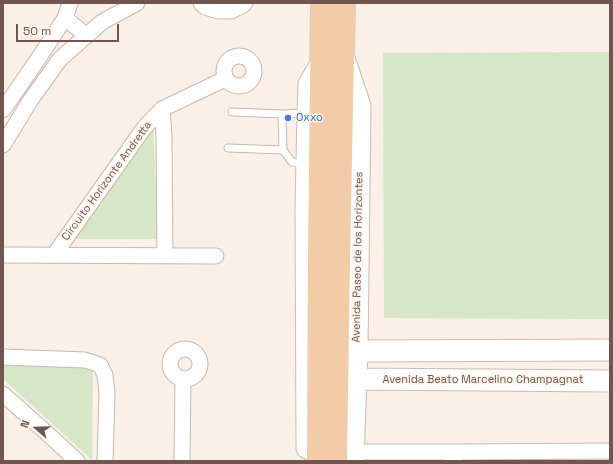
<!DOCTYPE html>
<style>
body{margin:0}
#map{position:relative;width:613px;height:464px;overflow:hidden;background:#faf0e7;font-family:"Space Grotesk",sans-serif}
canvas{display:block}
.frame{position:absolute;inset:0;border:4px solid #70564e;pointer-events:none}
.north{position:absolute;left:16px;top:408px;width:40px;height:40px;-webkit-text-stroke:3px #fdf4ec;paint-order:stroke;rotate:290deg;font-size:11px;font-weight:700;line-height:16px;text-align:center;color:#70564e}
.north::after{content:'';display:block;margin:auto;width:14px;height:18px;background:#70564e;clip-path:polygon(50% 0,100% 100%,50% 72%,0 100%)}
.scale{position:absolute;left:16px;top:24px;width:103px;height:18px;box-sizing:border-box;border:2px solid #70564e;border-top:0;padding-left:5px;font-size:12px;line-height:14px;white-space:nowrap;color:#70564e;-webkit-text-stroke:3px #fdf4ec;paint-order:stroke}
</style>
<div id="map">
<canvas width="613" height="464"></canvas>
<div class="frame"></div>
<div class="north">N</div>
<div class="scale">50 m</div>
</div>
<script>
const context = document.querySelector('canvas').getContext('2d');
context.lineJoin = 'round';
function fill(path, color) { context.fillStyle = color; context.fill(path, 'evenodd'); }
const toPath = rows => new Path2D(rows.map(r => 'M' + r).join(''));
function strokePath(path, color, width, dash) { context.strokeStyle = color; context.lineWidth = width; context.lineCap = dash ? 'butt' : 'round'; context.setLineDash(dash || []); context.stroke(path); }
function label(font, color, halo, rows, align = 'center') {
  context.font = font + ' "Space Grotesk",sans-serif'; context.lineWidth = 3; context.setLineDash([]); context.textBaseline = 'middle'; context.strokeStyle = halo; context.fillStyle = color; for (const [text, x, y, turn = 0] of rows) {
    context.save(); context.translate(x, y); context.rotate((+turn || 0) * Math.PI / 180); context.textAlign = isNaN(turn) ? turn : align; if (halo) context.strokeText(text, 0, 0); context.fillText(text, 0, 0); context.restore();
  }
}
const green = toPath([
 [610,52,610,319,384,318,383,53],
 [153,123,158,239,74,239],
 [3,364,93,365,92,460,3,379]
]);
const lane = toPath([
 [232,112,282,114,283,150,292,162,304,165],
 [282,114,306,113],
 [228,148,283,150]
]);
const street = toPath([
 [201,3,205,7,218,11,231,11,243,5,245,3],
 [65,18,87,36],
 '224 71a15 15 0 1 1 30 0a15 15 0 1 1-30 0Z',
 [162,109,164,136,165,256],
 [3,110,38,59,65,18,70,3],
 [3,145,30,101,60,59,102,22,137,3],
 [3,255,216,256],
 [54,255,144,128,162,109,225,79],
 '170 364a15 15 0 1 1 30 0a15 15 0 1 1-30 0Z',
 [3,357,85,360,100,365,105,375,107,393,105,461],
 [3,394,49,435,77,461],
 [353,452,460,452,451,461],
 [460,452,610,451],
 [182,461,183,379]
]);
const secondary = toPath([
 [344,58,360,106,357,351,353,461],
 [357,351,610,350],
 [356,379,610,381],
 [307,448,306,208,308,113,309,84,321,64]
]);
const primary = toPath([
 [318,461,319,256,322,3],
 [336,461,339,261,344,3]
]);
const markers = [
 [288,118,4,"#3f7fe0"]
];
const shopNames = [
 ["Oxxo",296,118]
];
const streetNames = [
 ["Circuito Horizonte Andretta",107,181,-54],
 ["Avenida Paseo de los Horizontes",358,257,-89],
 ["Avenida Beato Marcelino Champagnat",483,380]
];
fill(green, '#d7e6c6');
strokePath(lane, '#cab7ae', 9);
strokePath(street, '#cab7ae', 17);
strokePath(secondary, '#cfb9af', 23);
strokePath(primary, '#d4ccca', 24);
strokePath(lane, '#fff', 7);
strokePath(street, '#fff', 15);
strokePath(secondary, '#fff', 21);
strokePath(primary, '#f1cca6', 22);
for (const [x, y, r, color] of markers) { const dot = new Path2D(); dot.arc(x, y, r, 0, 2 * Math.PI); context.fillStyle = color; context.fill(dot); strokePath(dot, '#fdf4ec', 1.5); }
label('11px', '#366cbe', '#fdf4ec', shopNames, 'left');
label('11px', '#70564e', '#fdf4ec', streetNames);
</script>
